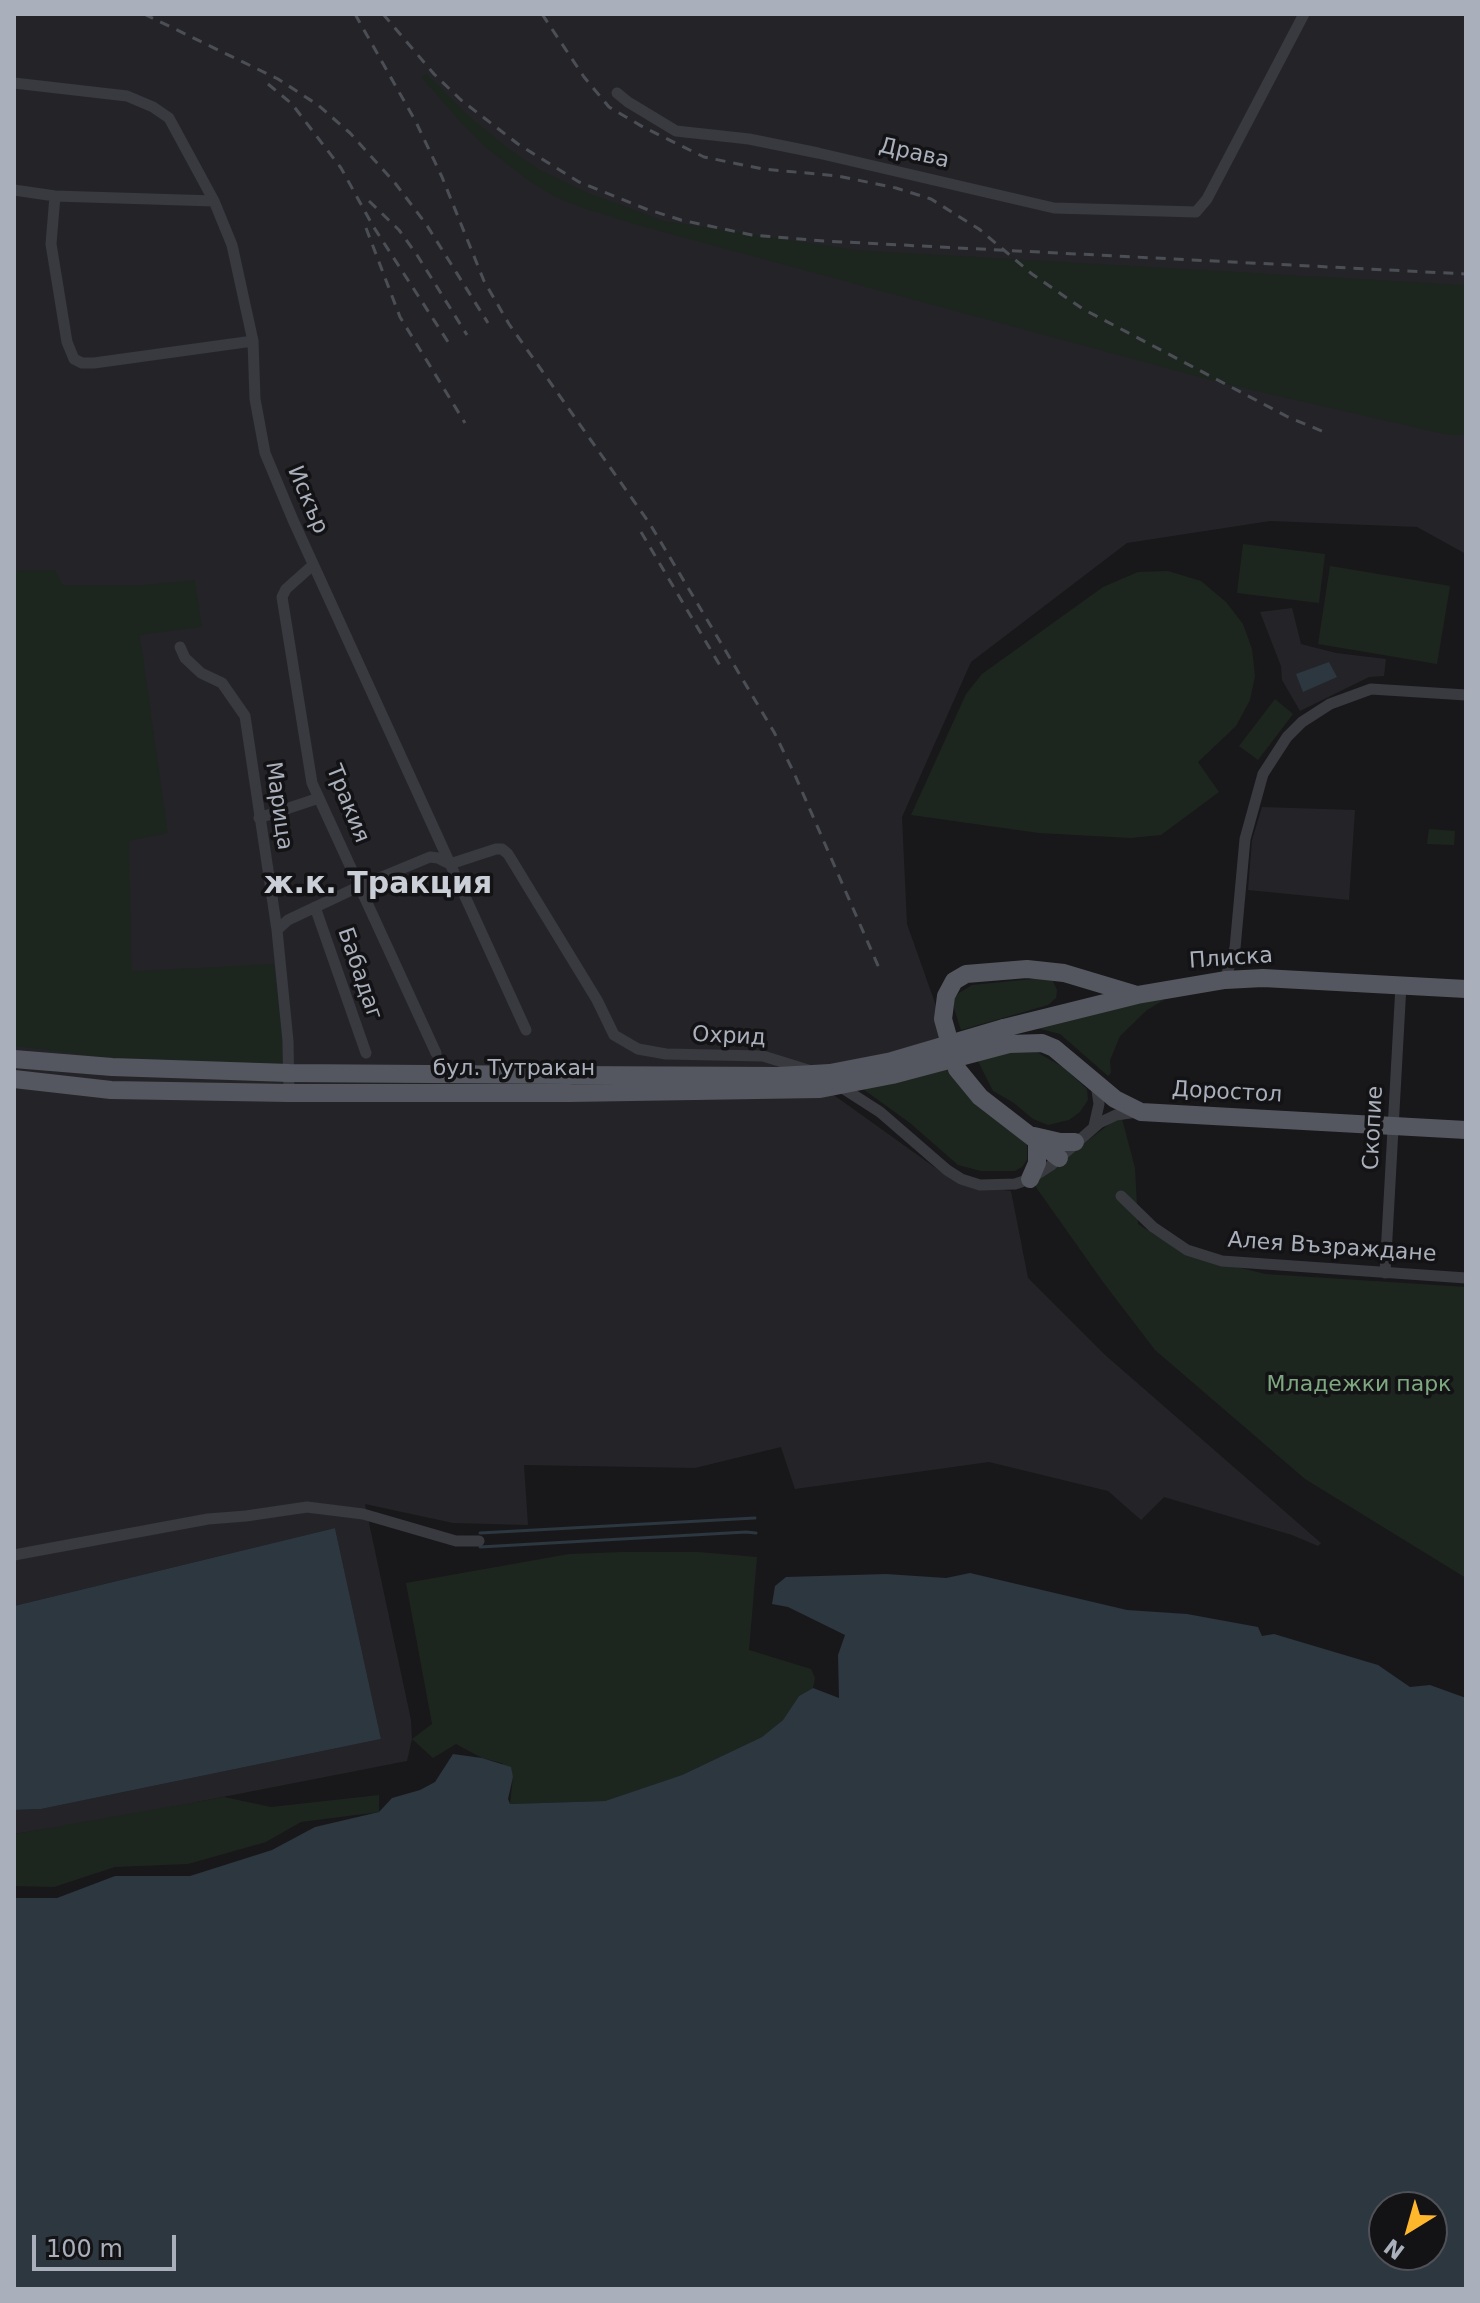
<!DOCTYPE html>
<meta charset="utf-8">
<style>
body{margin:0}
#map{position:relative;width:1480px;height:2303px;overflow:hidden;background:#18181a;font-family:"DejaVu Sans",sans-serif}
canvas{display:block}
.frame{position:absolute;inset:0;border:16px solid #a9afbb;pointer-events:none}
.north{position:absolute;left:1368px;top:2191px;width:80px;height:80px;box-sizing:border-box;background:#131315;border:2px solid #4f5157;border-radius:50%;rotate:217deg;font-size:22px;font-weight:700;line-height:32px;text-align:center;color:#a9afbb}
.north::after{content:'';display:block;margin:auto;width:28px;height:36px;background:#ffb72b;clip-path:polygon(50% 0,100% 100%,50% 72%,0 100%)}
.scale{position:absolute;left:32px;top:2235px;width:144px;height:36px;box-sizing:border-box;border:4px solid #a9afbb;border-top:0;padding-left:10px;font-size:24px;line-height:28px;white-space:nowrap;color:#a9afbb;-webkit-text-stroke:6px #131315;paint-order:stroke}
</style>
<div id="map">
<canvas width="1480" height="2303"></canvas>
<div class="frame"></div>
<div class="north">N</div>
<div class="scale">100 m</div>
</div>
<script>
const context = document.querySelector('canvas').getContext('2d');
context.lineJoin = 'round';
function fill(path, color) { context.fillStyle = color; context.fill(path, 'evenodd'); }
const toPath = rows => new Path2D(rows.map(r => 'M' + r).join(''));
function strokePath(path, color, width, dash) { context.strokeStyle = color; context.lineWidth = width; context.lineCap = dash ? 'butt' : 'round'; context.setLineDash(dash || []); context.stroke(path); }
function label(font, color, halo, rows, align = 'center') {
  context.font = font + ' "DejaVu Sans",sans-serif'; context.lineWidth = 7; context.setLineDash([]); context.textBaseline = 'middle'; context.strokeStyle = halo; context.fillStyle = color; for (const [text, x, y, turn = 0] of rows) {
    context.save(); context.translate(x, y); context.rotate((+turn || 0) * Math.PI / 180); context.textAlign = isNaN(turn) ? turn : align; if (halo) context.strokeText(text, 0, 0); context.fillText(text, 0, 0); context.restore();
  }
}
const built = toPath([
 [14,14,1466,14,1466,554,1417,527,1270,521,1127,543,971,662,902,817,907,924,935,1003,949,1062,824,1088,958,1184,1011,1191,1028,1278,1104,1354,1321,1543,1318,1546,1292,1535,1164,1497,1141,1520,1108,1491,989,1462,795,1489,781,1447,695,1468,524,1465,528,1525,453,1523,365,1504,411,1720,412,1739,407,1761,115,1818,14,1834,14,1810,41,1809,381,1739,335,1528,14,1606],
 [1292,608,1301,644,1336,653,1386,659,1384,676,1369,677,1300,711,1282,680,1281,666,1260,612],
 [1262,807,1355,810,1349,900,1248,890,1252,840]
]);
const green = toPath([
 [427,74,469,116,508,148,540,170,586,192,664,221,856,250,1466,285,1466,435,1448,435,1225,384,637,225,583,208,555,197,529,181,486,148,461,123,421,77],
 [1243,544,1325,554,1319,603,1237,593],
 [1330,566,1450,586,1437,664,1318,644],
 [17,570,55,570,63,585,141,585,195,580,202,627,140,635,168,833,129,841,132,971,274,964,282,1033,282,1064,102,1057,14,1046,14,594],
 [1168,571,1201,581,1226,602,1243,624,1252,649,1255,676,1250,700,1236,726,1198,762,1219,792,1161,835,1131,838,1039,833,911,815,966,694,982,674,1103,587,1138,572],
 [1275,699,1293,714,1258,760,1239,746],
 [1429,829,1455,831,1454,845,1427,844],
 [1043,978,1053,981,1057,990,1056,998,1048,1005,961,1030,952,1002,959,993,972,985],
 [1156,998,1164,1000,1147,1010,1120,1036,1110,1060,1111,1073,1108,1076,1060,1034,1033,1027],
 [1033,1050,1063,1067,1087,1089,1088,1100,1080,1112,1069,1120,1048,1125,1033,1119,1014,1103,993,1091,978,1061,1011,1051],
 [949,1065,958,1082,973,1102,1027,1139,1027,1160,1022,1167,1015,1171,981,1171,958,1165,910,1123,856,1084],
 [1121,1115,1135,1168,1138,1224,1185,1254,1265,1274,1466,1287,1466,1578,1305,1479,1155,1350,1103,1282,1033,1183],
 [622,1552,698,1552,757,1557,749,1650,811,1669,815,1678,813,1688,799,1696,783,1720,762,1737,682,1775,605,1801,510,1804,513,1777,502,1763,482,1758,456,1744,433,1758,412,1739,432,1724,406,1583,569,1554],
 [379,1795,379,1812,301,1822,266,1842,188,1864,115,1867,54,1887,14,1886,14,1834,224,1797,271,1807]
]);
const water = toPath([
 [1329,662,1337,677,1303,692,1296,674],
 [335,1528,381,1739,41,1809,14,1810,14,1606],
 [970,1573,1127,1610,1187,1614,1258,1627,1262,1636,1274,1634,1378,1665,1410,1687,1430,1685,1466,1698,1466,2289,14,2289,14,1898,57,1898,115,1876,190,1876,272,1850,315,1827,379,1812,392,1798,420,1790,435,1782,453,1754,482,1758,511,1767,513,1777,508,1799,510,1804,605,1801,682,1775,762,1737,783,1720,799,1696,813,1688,839,1698,838,1655,845,1635,788,1607,772,1604,775,1586,786,1577,886,1574,946,1578],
 [1384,2207,1432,2207,1432,2255,1384,2255]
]);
const stream = toPath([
 [480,1533,755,1518],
 [480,1547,746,1532,756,1533]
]);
const street = toPath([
 [14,83,127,96,153,107,169,118,214,201,232,245,253,341,255,399,265,453,293,520,526,1030],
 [617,93,628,102,676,131,749,139,818,153,1054,208,1196,212,1207,199,1304,14],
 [14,190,55,196,214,201],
 [55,196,51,244,67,342,74,359,82,363,94,363,253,341],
 [313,565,286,589,282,597,312,783,436,1053],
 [180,647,185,658,201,673,222,683,245,716,277,930,288,1041,289,1093],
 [259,818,319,798],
 [315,907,366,1053],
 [277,930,288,920,360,886,430,857,438,858,450,864,496,849,502,849,508,854,597,1000,614,1035,638,1049,666,1054,763,1056,808,1070],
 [1225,980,1235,948,1245,839,1263,774,1287,737,1302,722,1330,704,1371,689,1466,695],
 [838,1085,880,1112,947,1170,961,1179,980,1185,1015,1184,1030,1179,1050,1166,1099,1123,1116,1115,1137,1112],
 [1094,1126,1099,1104,1096,1084],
 [1121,1196,1153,1227,1187,1250,1222,1261,1466,1278],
 [1385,1273,1401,985],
 [14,1555,208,1519,246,1516,307,1507,363,1514,456,1541,479,1541]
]);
const primary = toPath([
 [1004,1028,1137,995,1225,980,1263,978,1466,989],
 [1009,1044,1042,1043,1054,1048,1115,1099,1141,1112,1466,1130],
 [14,1059,112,1067,289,1073,568,1075],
 [14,1079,111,1090,289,1093,569,1093],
 [1034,1136,1060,1142,1075,1142],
 [1059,1158,980,1097,957,1069,943,1019,946,996,954,981,966,974,1027,969,1064,973,1134,994],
 [1030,1179,1037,1163,1037,1142]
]);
const rail = toPath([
 [144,14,278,79,318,105,350,133,395,183,426,224,488,323],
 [355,14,416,122,442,177,484,281,509,324,650,524,774,732,794,773,879,968],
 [383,14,434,74,461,100,518,144,579,182,646,209,681,220,752,235,824,241,1466,274],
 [542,14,584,77,609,107,643,127,704,157,763,169,838,176,896,188,931,199,979,229,1032,274,1083,309,1288,417,1329,434],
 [268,84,292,104,341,168,373,226,450,345],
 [369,201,399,230,417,255,467,335],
 [366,228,400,317,465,423],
 [641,532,722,669]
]);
const primaryBridge = toPath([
 [568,1075,778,1076,830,1073,892,1061,1004,1028],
 [569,1093,820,1089,892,1075,1009,1044]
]);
const streetNames = [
 ["Драва",914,154,13],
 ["Искър",307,500,67],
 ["Тракия",347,804,68],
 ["Марица",278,806,82],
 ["Плиска",1231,959,-4],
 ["Бабадаг",359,974,71],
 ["Охрид",729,1037,3],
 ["бул. Тутракан",514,1069],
 ["Доростол",1227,1093,3],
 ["Скопие",1374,1128,-87],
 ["Алея Възраждане",1332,1248,4]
];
const parkNames = [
 ["Младежки парк",1359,1385]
];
const districtNames = [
 ["ж.к. Тракция",378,885]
];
fill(built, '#242428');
fill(green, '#1d261e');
fill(water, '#2c3740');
strokePath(stream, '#2c3740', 3);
strokePath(street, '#383a40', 11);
strokePath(primary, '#54575f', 18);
strokePath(rail, '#4b4e55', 3, [10, 8]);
strokePath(primaryBridge, '#54575f', 18);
label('22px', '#a9afbb', '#131315', streetNames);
label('22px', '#7ea880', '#131315', parkNames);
label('bold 30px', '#caced7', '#131315', districtNames);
</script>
